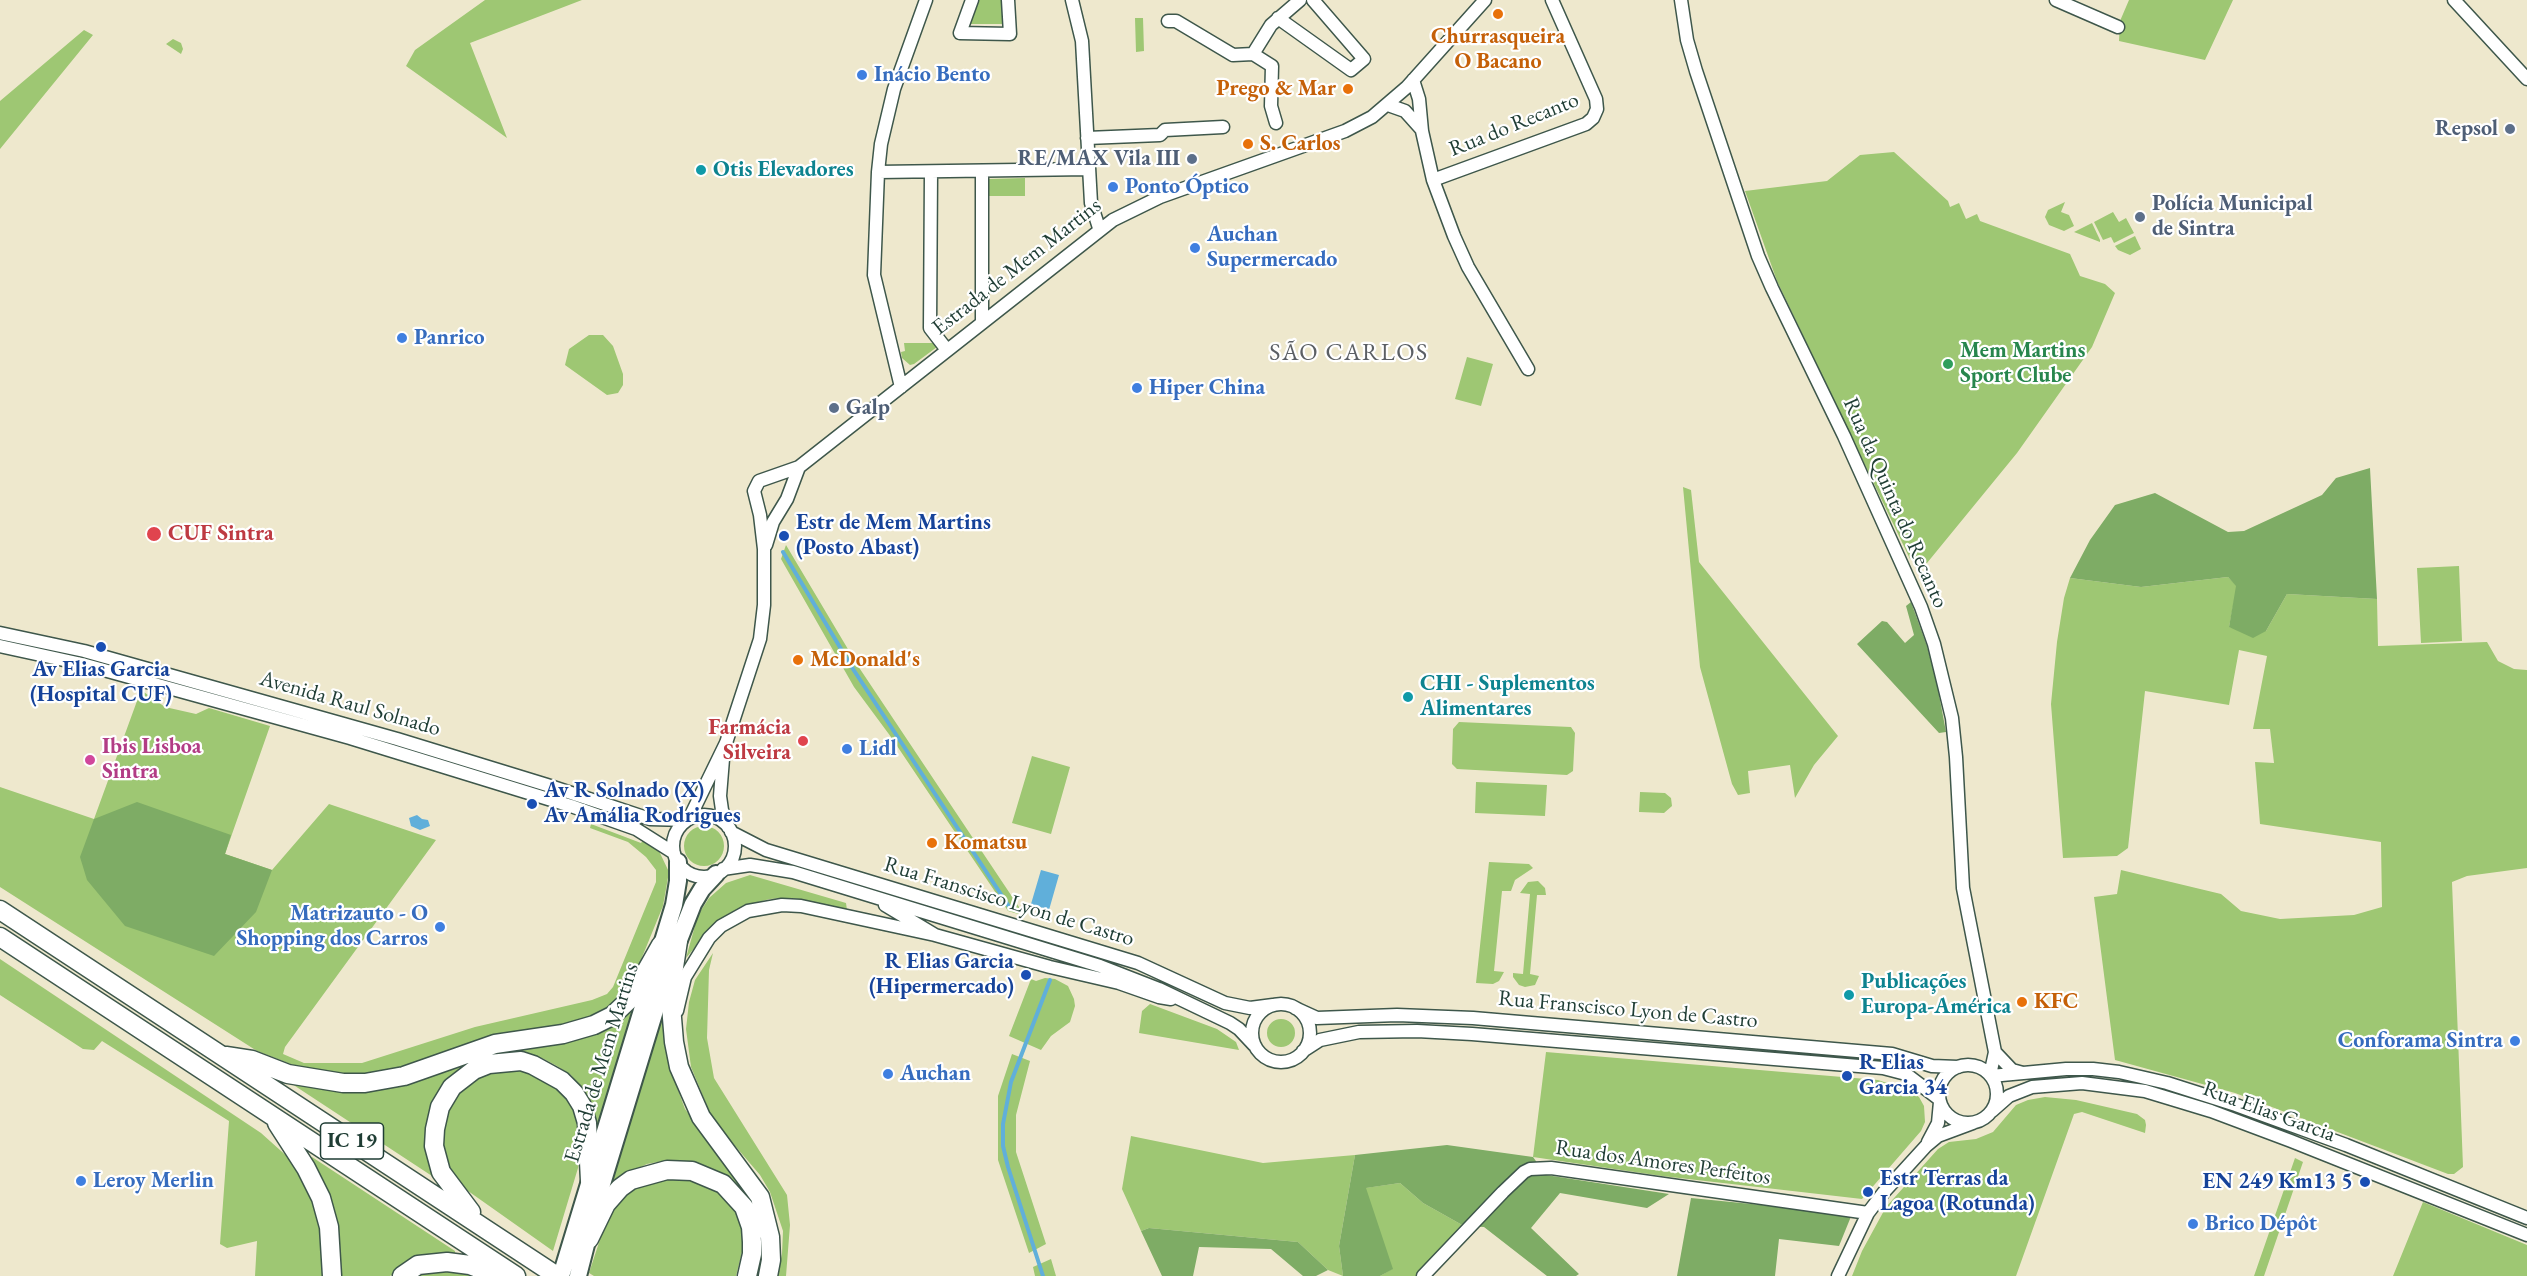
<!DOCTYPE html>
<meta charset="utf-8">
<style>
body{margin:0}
canvas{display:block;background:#eee8cd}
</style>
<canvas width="2527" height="1276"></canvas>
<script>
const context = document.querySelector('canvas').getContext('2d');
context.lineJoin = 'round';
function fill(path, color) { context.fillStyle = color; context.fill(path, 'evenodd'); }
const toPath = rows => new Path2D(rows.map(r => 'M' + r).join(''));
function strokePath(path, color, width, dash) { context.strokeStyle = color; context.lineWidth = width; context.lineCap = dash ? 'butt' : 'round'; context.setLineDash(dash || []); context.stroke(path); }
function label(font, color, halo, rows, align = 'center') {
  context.font = font + ' "EB Garamond",serif'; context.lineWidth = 4.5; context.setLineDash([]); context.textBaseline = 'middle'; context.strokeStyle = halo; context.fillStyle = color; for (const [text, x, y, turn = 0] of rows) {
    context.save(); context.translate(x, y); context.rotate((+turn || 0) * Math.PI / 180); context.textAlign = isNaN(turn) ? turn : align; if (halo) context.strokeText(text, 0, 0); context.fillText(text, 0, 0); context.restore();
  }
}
const green = toPath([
 [485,0,582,0,470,43,507,138,406,66,415,50],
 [978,0,1002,0,1003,24,970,24],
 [2129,0,2233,0,2205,60,2119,41,2120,21],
 [1135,18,1143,18,1144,51,1136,52],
 [84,30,93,35,0,149,0,101],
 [173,39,181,43,183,49,181,54,166,44],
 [1894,152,1948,201,1950,207,1959,203,1966,219,1977,214,1980,221,2070,254,2080,276,2105,284,2115,293,2092,347,2017,453,1927,563,1910,559,1777,281,1745,191,1827,181,1860,155],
 [1025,178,1025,196,987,196,987,179],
 [2065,202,2061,212,2069,215,2074,226,2064,231,2049,225,2045,217,2048,210],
 [2113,212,2119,222,2126,218,2134,233,2114,243,2111,237,2103,240,2094,222],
 [2092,223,2100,240,2100,242,2074,232],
 [2135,236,2141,249,2130,255,2118,250,2115,246],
 [589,335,603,335,613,346,623,374,623,385,618,393,607,395,565,365,569,349],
 [904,343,933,343,937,347,914,364,910,365,902,358,901,352,905,351],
 [1467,357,1493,364,1481,406,1455,399],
 [1683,487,1691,490,1699,562,1838,736,1814,765,1795,798,1790,765,1748,771,1750,793,1738,795,1732,784,1700,667],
 [786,545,858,666,1025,916,1008,911,891,737,854,687,781,559],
 [2459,566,2462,641,2421,643,2417,568],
 [2228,577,2237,586,2229,627,2266,631,2287,594,2377,599,2378,646,2487,642,2498,661,2514,669,2527,670,2527,868,2467,876,2452,882,2463,1167,2454,1174,2448,1174,2235,1093,2115,1060,2094,897,2117,894,2121,870,2221,894,2241,911,2280,919,2354,915,2382,907,2381,842,2260,824,2255,762,2274,763,2270,729,2253,729,2267,656,2239,650,2229,705,2145,691,2128,848,2117,856,2063,858,2051,704,2057,642,2064,598,2070,578,2141,587],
 [141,690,165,707,196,714,209,708,270,726,225,854,272,870,329,804,436,840,285,1047,283,1054,304,1063,362,1063,475,1027,592,1000,607,994,613,987,656,882,656,870,646,857,628,842,590,828,591,824,641,843,644,839,659,851,669,872,663,906,629,989,612,1008,594,1015,560,1025,505,1034,397,1070,371,1074,330,1073,301,1068,257,1051,0,887,0,787,94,819],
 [1459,722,1571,727,1575,733,1573,771,1567,775,1457,769,1452,764,1453,729],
 [1032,756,1070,767,1051,834,1012,823],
 [1476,782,1547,785,1545,816,1475,813],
 [1640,792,1665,793,1671,798,1672,806,1664,813,1639,812],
 '684 846a20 20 0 1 1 40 0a20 20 0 1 1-40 0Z',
 [1489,862,1529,864,1533,868,1515,880,1511,891,1502,891,1494,971,1504,972,1499,981,1493,984,1476,983],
 [750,875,846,903,847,910,800,899,783,898,770,899,746,905,730,913,713,926,686,958,698,915,709,898,726,883],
 [1538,881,1545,888,1546,895,1537,895,1530,974,1539,976,1535,985,1525,987,1519,985,1513,977,1513,973,1523,974,1530,894,1520,893,1528,882],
 [713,953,709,970,707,1038,714,1078,787,1195,790,1225,786,1276,777,1276,782,1254,783,1231,770,1192,760,1175,713,1120,691,1067,686,1029,689,1002,695,980],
 [0,959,261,1133,290,1159,299,1172,316,1208,321,1233,324,1276,255,1276,257,1241,227,1248,220,1244,229,1121,102,1041,94,1050,83,1049,0,995],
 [1045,978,1055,979,1068,986,1074,999,1075,1006,1070,1022,1051,1036,1041,1050,1009,1036,1031,979,1036,981],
 [1150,1004,1217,1029,1236,1042,1239,1050,1139,1033,1142,1011],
 [631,1012,633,1017,600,1123,596,1123,592,1105,583,1090,571,1075,557,1066,542,1058,509,1052,487,1056,451,1076,440,1089,431,1109,429,1158,432,1176,292,1084,293,1081,317,1087,601,1029],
 [661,1015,670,1068,685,1109,754,1198,762,1229,763,1255,759,1276,754,1276,759,1257,725,1176,708,1167,685,1161,668,1160,647,1164,611,1181],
 '1267 1033a14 14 0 1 1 28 0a14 14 0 1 1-28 0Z',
 [1546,1052,1878,1080,1908,1090,1919,1097,1924,1106,1925,1122,1921,1131,1862,1199,1662,1176,1533,1157],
 [1012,1054,1030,1061,1016,1115,1016,1152,1046,1244,1029,1253,998,1160,998,1096],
 [510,1068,526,1071,565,1092,578,1117,580,1145,578,1168,553,1251,461,1186,451,1173,444,1156,441,1139,448,1110,457,1092,485,1072],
 [2045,1097,2076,1100,2137,1114,2145,1120,2146,1125,2145,1133,2082,1112,2074,1114,2016,1276,1852,1276,1862,1251,1886,1207,1938,1149,1949,1142,1976,1139,1993,1132,2016,1105,2028,1100],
 [1131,1136,1263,1163,1355,1155,1339,1246,1343,1276,1328,1270,1298,1242,1149,1228,1141,1231,1122,1189],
 [312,1157,455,1251,455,1254,426,1254,418,1257,390,1276,338,1276,334,1210,327,1192,311,1162],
 [2295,1158,2303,1162,2264,1276,2254,1276],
 [691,1177,720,1192,736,1213,743,1229,744,1244,736,1276,594,1276,589,1273,606,1221,616,1204,633,1187,651,1178],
 [1400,1183,1423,1203,1464,1226,1416,1276,1380,1276,1392,1269,1365,1188],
 [2423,1202,2527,1245,2527,1276,2393,1276],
 [1051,1259,1056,1276,1035,1276,1033,1267],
 [440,1270,459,1272,474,1276,414,1276]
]);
const forest = toPath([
 [2370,468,2377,599,2287,594,2266,631,2253,638,2229,627,2236,586,2228,577,2141,587,2070,578,2090,540,2115,505,2155,493,2228,532,2244,531,2322,495,2336,478],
 [1911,602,1927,646,1937,684,1946,732,1939,733,1857,644,1882,621,1887,622,1905,643,1914,635,1906,606],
 [137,802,231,835,225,854,272,870,256,912,214,956,125,926,87,880,80,857,94,819],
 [1447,1145,1533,1157,1546,1175,1669,1194,1647,1208,1560,1193,1531,1228,1579,1274,1576,1276,1547,1276,1484,1227,1464,1226,1423,1203,1400,1183,1366,1188,1393,1269,1380,1276,1343,1276,1339,1246,1355,1155],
 [1691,1198,1852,1214,1839,1246,1779,1239,1775,1276,1677,1276],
 [1149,1228,1298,1242,1328,1270,1316,1276,1303,1276,1271,1249,1199,1247,1193,1276,1162,1276,1141,1231]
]);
const water = toPath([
 [417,815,422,819,428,820,430,826,420,830,411,826,409,818],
 [1041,870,1059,875,1049,910,1031,904]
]);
const stream = toPath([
 [783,552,853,669,1010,908],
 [1043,1276,1008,1167,1003,1146,1003,1124,1011,1082,1050,980]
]);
const minor = toPath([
 [972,0,960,33,1010,34,1008,0],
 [1072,0,1082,41,1091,203,1099,228],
 [1681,0,1687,40,1696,71,1758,256,1772,288,1844,436,1921,607,1934,644,1952,718,1956,757,1963,888,1995,1052,1990,1075],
 [2056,0,2118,27],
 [2454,0,2527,79],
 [1278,18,1351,70,1364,59,1313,0],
 [1168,21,1176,21,1233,55,1253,54,1272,66,1271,106,1276,123],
 [1253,54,1271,25,1300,0],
 [1413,80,1419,99,1422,131,1433,180,1454,236,1468,267,1528,369],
 [1388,105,1405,111,1422,130],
 [1087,138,1160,135,1165,130,1223,127],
 [878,172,1089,169],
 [931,172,930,328,947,350],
 [1433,180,1586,124,1593,118,1597,109,1596,99,1552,0],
 [982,323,982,171],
 [901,387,874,275,878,172,881,144,894,89,926,0],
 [766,545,773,522,787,499,799,467],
 [0,633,84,651,397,739,547,785,650,819,686,820],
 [0,646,82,664,350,738,571,806,636,829,674,853],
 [723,759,720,796,722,810,728,827],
 '673 846a31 31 0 1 1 62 0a31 31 0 1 1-62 0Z',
 [689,819,726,743,760,639,764,605,764,549,760,515,754,491,759,481,799,467,1113,220,1160,197,1345,131,1372,117,1407,87,1485,0],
 [731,832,766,850,1138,963,1225,1003,1250,1008,1273,1005],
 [723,869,750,865,793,872,1100,966,1159,989,1230,1023,1239,1029,1254,1045],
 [885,905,935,935,1050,967,1119,983,1159,997,1171,999],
 '1252 1033a29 29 0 1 1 58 0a29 29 0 1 1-58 0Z',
 [1295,1008,1317,1018,1397,1015,1473,1018,1892,1054,1932,1066,1958,1067],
 [677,1011,685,977,709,938,721,926,748,911,782,905,801,906,935,935],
 [1303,1051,1320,1040,1359,1032,1417,1031,1472,1034,1883,1068,1906,1074,1939,1099],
 [1995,1052,2012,1070,2023,1073],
 '1939 1094a29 29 0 1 1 58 0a29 29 0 1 1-58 0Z',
 [1991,1076,2066,1069,2093,1069,2119,1072,2167,1083,2236,1105,2346,1145,2527,1218],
 [1992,1111,2009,1096,2032,1087,2082,1083,2145,1091,2211,1111,2291,1141,2527,1235],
 [1928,1142,1938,1123,1940,1102],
 [1423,1276,1503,1192,1524,1172,1530,1169,1551,1168,1868,1213],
 [1838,1276,1868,1213,1884,1192,1926,1146,1938,1136,1973,1123]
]);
const major = toPath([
 [561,1276,674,905,678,881,678,862],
 [578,1276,599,1194,668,968,693,904,702,889,716,874]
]);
const highway = toPath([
 [0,910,557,1276],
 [0,937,516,1276],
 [678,941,670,994,674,1042,679,1067,701,1117,760,1197,770,1237,771,1260,768,1276],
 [226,1056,252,1060,288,1074,343,1083,365,1083,404,1076,495,1044,563,1034,594,1025,612,1016,631,998,661,945],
 [277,1123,306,1168,321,1198,329,1227,332,1276],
 [471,1212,441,1172,434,1146,435,1129,440,1107,452,1087,474,1070,489,1064,521,1061,533,1065,562,1081,574,1093,582,1106,587,1123,590,1181],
 [589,1239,606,1204,620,1188,631,1180,667,1170,692,1171,723,1184,744,1207,751,1227,752,1242,752,1254,747,1276],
 [402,1276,418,1265,447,1262,470,1265,488,1272,509,1272]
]);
const markers = [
 [1498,14,6,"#e8710a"],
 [862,75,6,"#3f7fe0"],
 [1348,89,6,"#e8710a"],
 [2510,129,6,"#5c6f8a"],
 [1248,144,6,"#e8710a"],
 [1192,159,6,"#5c6f8a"],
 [701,170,6,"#0f9aa8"],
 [1113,187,6,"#3f7fe0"],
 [2140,217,6,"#5c6f8a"],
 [1195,248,6,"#3f7fe0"],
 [402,338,6,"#3f7fe0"],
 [1948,364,6,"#2e9e5b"],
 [1137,388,6,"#3f7fe0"],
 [834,408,6,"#5c6f8a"],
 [154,534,8,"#e0444e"],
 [784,536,6,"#1a4fb4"],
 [101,647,6,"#1a4fb4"],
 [798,660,6,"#e8710a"],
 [1408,697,6,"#0f9aa8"],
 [803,741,6,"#e0444e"],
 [847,749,6,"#3f7fe0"],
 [90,760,6,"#d1479c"],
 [532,804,6,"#1a4fb4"],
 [932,843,6,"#e8710a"],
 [440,927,6,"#3f7fe0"],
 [1026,975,6,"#1a4fb4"],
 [1849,995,6,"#0f9aa8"],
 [2022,1002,6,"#e8710a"],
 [2515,1041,6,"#3f7fe0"],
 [888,1074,6,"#3f7fe0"],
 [1847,1076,6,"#1a4fb4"],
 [81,1181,6,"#3f7fe0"],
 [2365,1182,6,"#1a4fb4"],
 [1868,1192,6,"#1a4fb4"],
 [2193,1224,6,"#3f7fe0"]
];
const shields = [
 [352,1141,63]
];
const shieldNames = [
 ["IC 19",352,1141]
];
const foodNames = [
 ["Churrasqueira",1498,37,"center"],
 ["O Bacano",1498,62,"center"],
 ["Prego & Mar",1336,89,"right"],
 ["S. Carlos",1260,144],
 ["McDonald's",810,660],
 ["Komatsu",944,843],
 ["KFC",2034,1002]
];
const shopNames = [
 ["Inácio Bento",874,75],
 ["Ponto Óptico",1125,187],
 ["Auchan",1207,235],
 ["Supermercado",1207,260],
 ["Panrico",414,338],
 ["Hiper China",1149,388],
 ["Lidl",859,749],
 ["Matrizauto - O",428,914,"right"],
 ["Shopping dos Carros",428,939,"right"],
 ["Conforama Sintra",2503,1041,"right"],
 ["Auchan",900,1074],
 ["Leroy Merlin",93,1181],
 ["Brico Dépôt",2205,1224]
];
const streetNames = [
 ["Rua do Recanto",1514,125,-22],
 ["Estrada de Mem Martins",1017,267,-38],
 ["Rua da Quinta do Recanto",1895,503,66],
 ["Avenida Raul Solnado",350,704,16],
 ["Rua Franscisco Lyon de Castro",1009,902,17],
 ["Rua Franscisco Lyon de Castro",1628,1010,5],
 ["Estrada de Mem Martins",602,1063,-73],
 ["Rua Elias Garcia",2269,1112,20],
 ["Rua dos Amores Perfeitos",1663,1163,8]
];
const serviceNames = [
 ["Repsol",2498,129],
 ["RE/MAX Vila III",1180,159],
 ["Polícia Municipal",2152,204,"left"],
 ["de Sintra",2152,229,"left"],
 ["Galp",846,408,"left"]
];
const cultureNames = [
 ["Otis Elevadores",713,170],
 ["CHI - Suplementos",1420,684],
 ["Alimentares",1420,709],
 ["Publicações",1861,982],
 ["Europa-América",1861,1007]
];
const leisureNames = [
 ["Mem Martins",1960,351],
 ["Sport Clube",1960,376]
];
const transitNames = [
 ["Estr de Mem Martins",796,523],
 ["(Posto Abast)",796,548],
 ["Av Elias Garcia",101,670,"center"],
 ["(Hospital CUF)",101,695,"center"],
 ["Av R Solnado (X)",544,791],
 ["Av Amália Rodrigues",544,816],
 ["R Elias Garcia",1014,962,"right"],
 ["(Hipermercado)",1014,987,"right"],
 ["R Elias",1859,1063],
 ["Garcia 34",1859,1088],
 ["Estr Terras da",1880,1179],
 ["Lagoa (Rotunda)",1880,1204],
 ["EN 249 Km13 5",2353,1182,"right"]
];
const healthNames = [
 ["CUF Sintra",168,534],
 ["Farmácia",791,728,"right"],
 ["Silveira",791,753,"right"]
];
const hotelNames = [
 ["Ibis Lisboa",102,747],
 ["Sintra",102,772]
];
const neighbourhoodNames = [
 ["SÃO CARLOS",1349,353]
];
fill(green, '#9ec773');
fill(forest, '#7eac65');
fill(water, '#60afda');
strokePath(stream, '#60afda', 4);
strokePath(minor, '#3e574b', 15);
strokePath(major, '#3e574b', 20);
strokePath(highway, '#3e574b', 21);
strokePath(minor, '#fff', 12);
strokePath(major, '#fff', 16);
strokePath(highway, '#fff', 18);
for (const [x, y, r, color] of markers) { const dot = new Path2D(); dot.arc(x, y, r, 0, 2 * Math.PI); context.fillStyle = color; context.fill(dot); strokePath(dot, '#fff', 2); }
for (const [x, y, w] of shields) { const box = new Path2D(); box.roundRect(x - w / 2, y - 18, w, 36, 4.5); context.fillStyle = '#fff'; context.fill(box); strokePath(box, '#1f3d34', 1.5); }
label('bold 21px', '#1f3d34', null, shieldNames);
label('bold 22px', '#c56008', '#fff', foodNames, 'left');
label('bold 22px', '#366cbe', '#fff', shopNames, 'left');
label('22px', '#1f3d34', '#fff', streetNames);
label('bold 22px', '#4e5e75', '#fff', serviceNames, 'right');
label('bold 22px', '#0d838f', '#fff', cultureNames, 'left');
label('bold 22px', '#27864d', '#fff', leisureNames, 'left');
label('bold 22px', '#164399', '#fff', transitNames, 'left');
label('bold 22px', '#be3a42', '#fff', healthNames, 'left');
label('bold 22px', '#b23c85', '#fff', hotelNames, 'left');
context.letterSpacing = '1.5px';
label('24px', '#5b5f64', '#fff', neighbourhoodNames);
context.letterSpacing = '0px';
</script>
